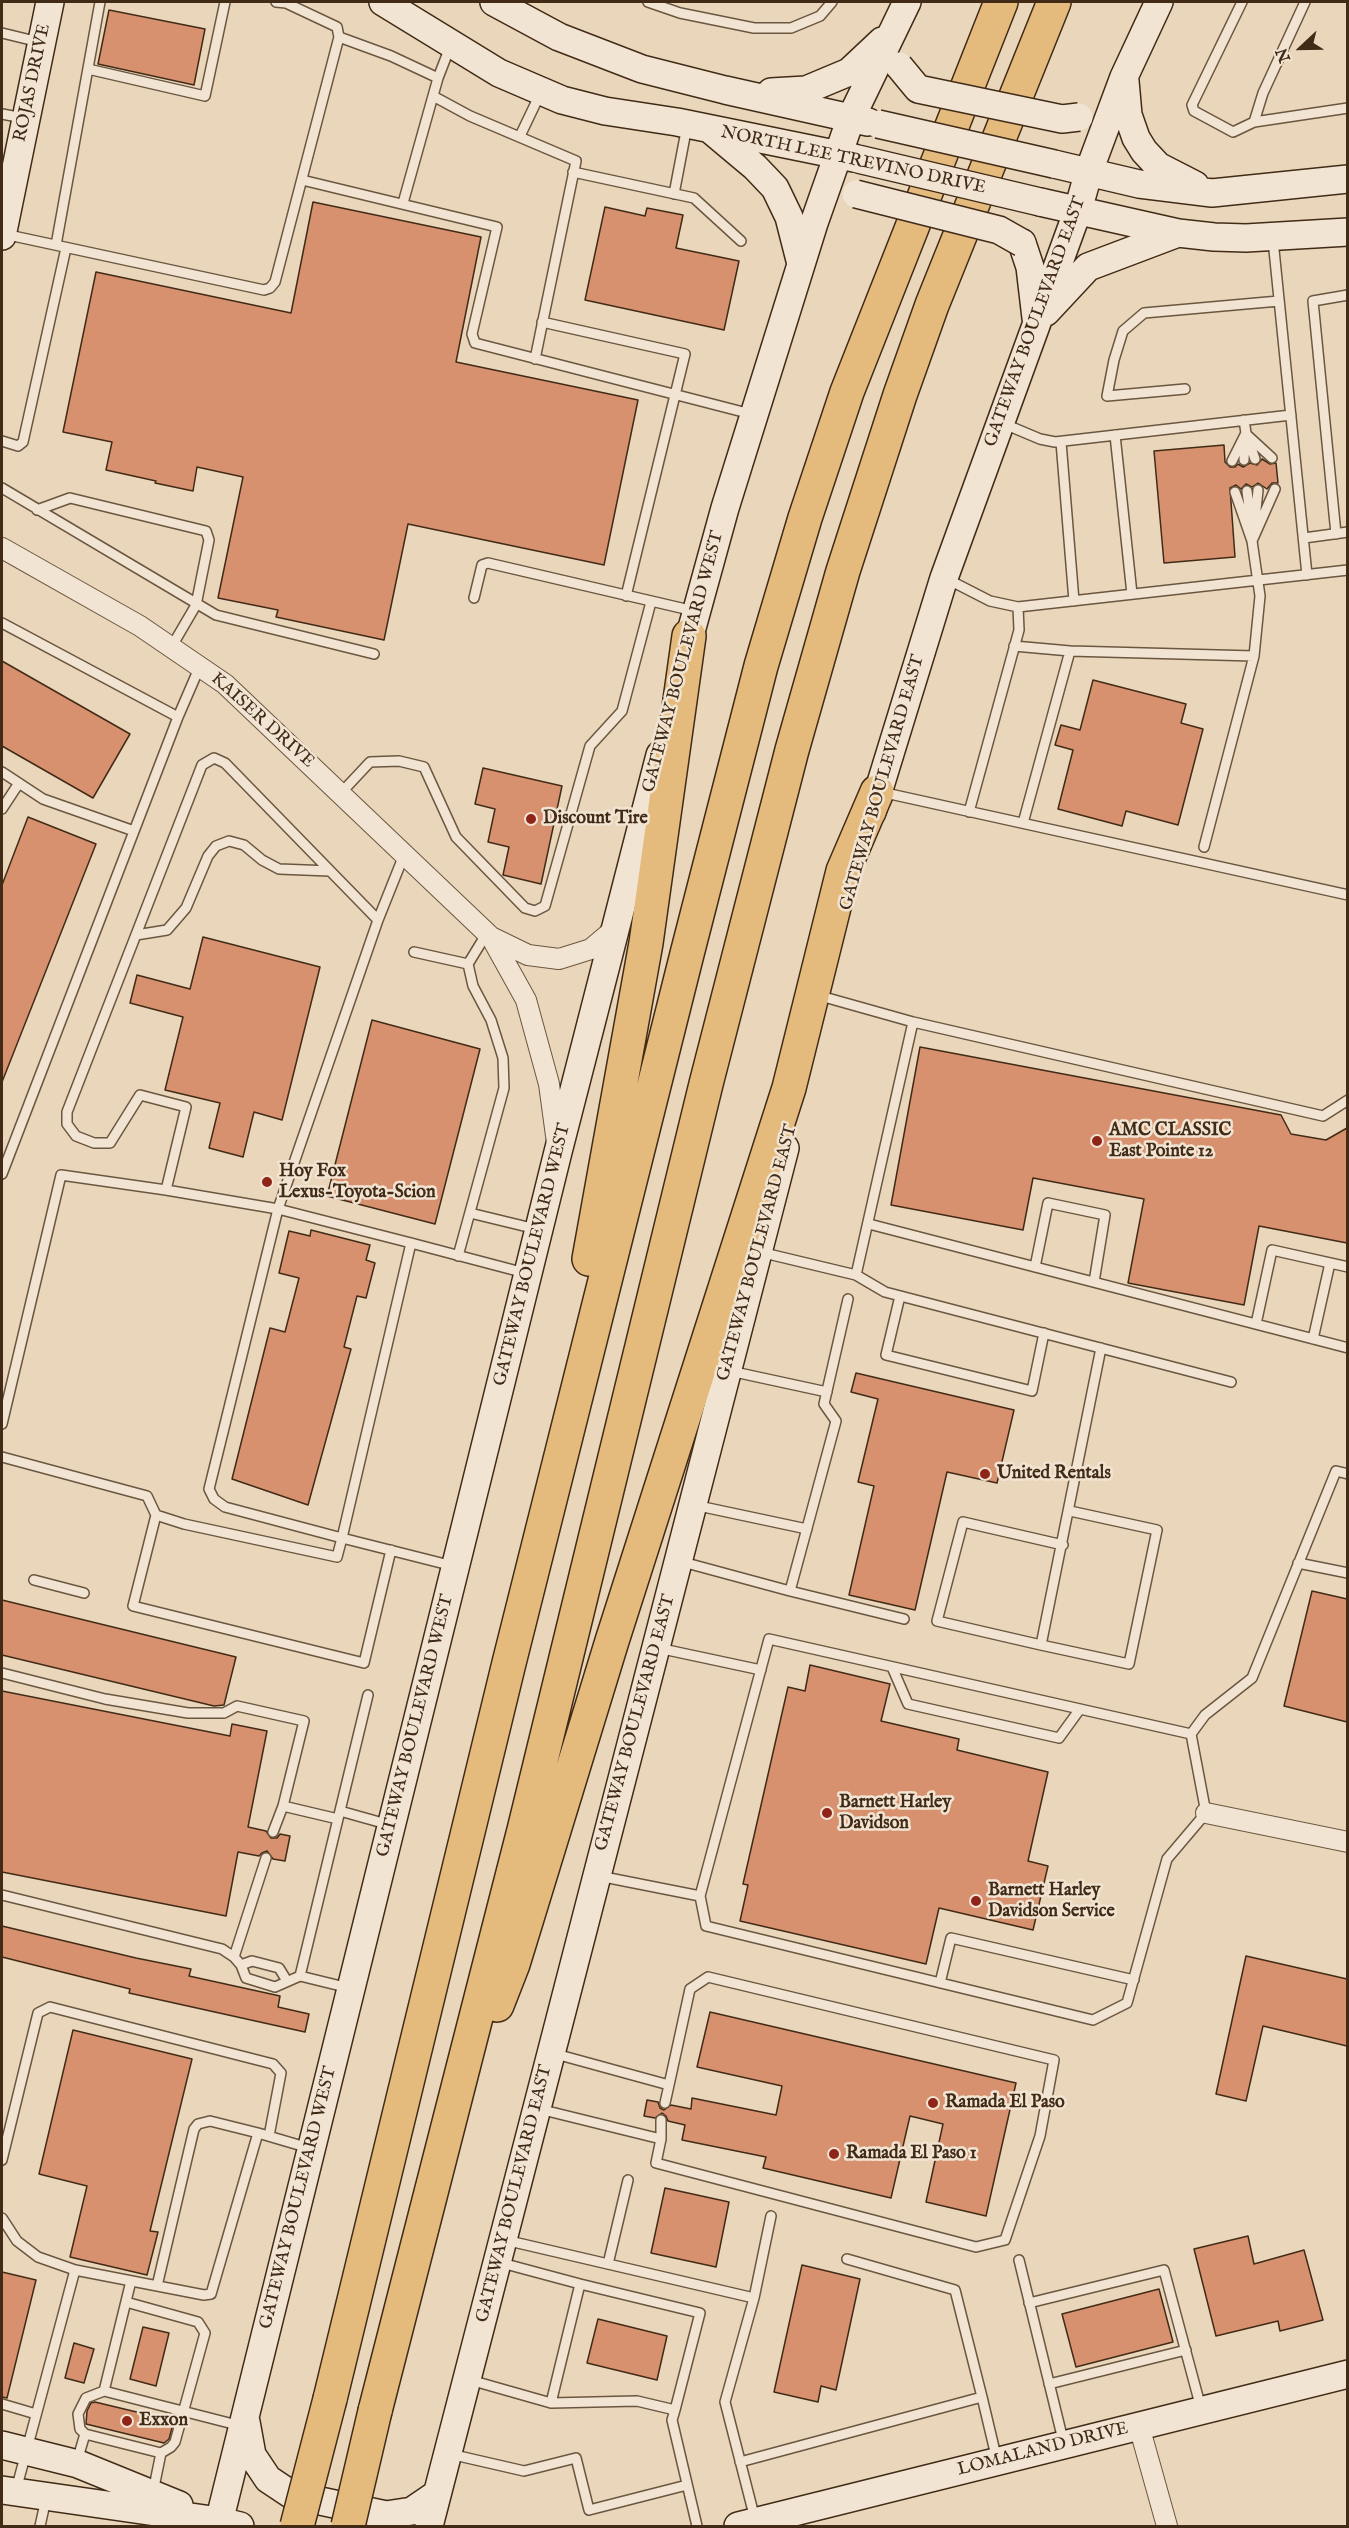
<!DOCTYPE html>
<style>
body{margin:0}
#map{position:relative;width:1349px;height:2528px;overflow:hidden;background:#ead6ba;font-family:"IM FELL English",serif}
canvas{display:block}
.frame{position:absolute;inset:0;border:3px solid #412b17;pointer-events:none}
.north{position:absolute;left:1271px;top:18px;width:60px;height:60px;-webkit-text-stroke:4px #f1e4d2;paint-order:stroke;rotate:248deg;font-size:16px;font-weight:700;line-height:24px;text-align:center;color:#412b17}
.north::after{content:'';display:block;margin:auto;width:21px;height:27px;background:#412b17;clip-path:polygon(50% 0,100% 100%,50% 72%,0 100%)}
</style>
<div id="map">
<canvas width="1349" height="2528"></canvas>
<div class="frame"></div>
<div class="north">N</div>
</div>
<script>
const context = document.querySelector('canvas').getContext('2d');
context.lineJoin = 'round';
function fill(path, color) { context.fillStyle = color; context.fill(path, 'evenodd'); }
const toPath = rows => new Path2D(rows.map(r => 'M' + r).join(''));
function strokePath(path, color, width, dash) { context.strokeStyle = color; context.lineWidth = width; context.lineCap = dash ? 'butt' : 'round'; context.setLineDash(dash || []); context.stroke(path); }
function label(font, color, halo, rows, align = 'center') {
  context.font = font + ' "IM FELL English",serif'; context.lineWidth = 5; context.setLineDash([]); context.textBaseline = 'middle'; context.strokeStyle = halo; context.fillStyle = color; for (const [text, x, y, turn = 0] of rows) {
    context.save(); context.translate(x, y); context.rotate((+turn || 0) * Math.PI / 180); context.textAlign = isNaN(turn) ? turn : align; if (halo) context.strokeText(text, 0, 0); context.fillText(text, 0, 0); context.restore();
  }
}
const building = toPath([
 [109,10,205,29,194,85,98,64,109,10],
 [313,202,481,237,456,362,638,400,604,565,408,524,384,640,276,617,278,610,218,598,243,477,197,467,193,491,155,483,156,481,106,470,112,442,63,432,96,272,291,313,313,202],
 [605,207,645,216,647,208,683,215,676,248,739,261,724,330,585,300,605,207],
 [1224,445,1225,462,1230,467,1235,467,1238,464,1243,467,1250,463,1257,465,1262,459,1270,464,1276,463,1278,483,1272,483,1267,489,1258,483,1252,487,1246,484,1241,489,1236,485,1230,488,1235,557,1164,563,1154,451,1224,445],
 [2,661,130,734,93,798,2,746,2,661],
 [1093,680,1186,704,1181,723,1203,729,1178,825,1126,811,1122,826,1058,809,1073,750,1055,745,1061,725,1080,730,1093,680],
 [483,768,562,786,541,884,503,875,509,847,488,842,495,809,475,804,483,768],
 [28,817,96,844,2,1082,2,885,28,817],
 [203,937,320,967,282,1120,254,1112,243,1157,209,1148,220,1103,165,1090,183,1017,130,1003,137,975,190,989,203,937],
 [372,1020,480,1049,435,1224,327,1196,372,1020],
 [920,1047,1281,1115,1291,1134,1326,1140,1347,1128,1347,1243,1259,1226,1244,1305,1128,1283,1144,1199,1033,1178,1023,1230,891,1205,920,1047],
 [311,1230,370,1245,366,1260,375,1263,366,1298,357,1296,344,1347,351,1349,308,1505,232,1479,270,1328,285,1332,299,1278,279,1273,289,1231,310,1236,311,1230],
 [856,1373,1014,1410,997,1483,947,1472,915,1610,849,1595,874,1486,858,1482,878,1399,851,1392,856,1373],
 [1312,1591,1347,1599,1347,1722,1284,1706,1312,1591],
 [2,1600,236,1657,224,1705,214,1706,2,1655,2,1600],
 [810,1665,890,1684,881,1721,959,1739,957,1750,1048,1772,1028,1861,1048,1866,1033,1930,939,1908,926,1964,740,1921,748,1885,743,1884,788,1687,805,1691,810,1665],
 [2,1691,230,1736,232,1724,267,1731,248,1827,266,1831,271,1838,277,1838,280,1834,290,1836,285,1861,273,1859,267,1851,262,1853,259,1856,238,1852,226,1916,2,1872,2,1691],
 [2,1926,136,1958,191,1969,189,1976,280,1996,278,2007,309,2014,305,2032,129,1993,130,1989,2,1957,2,1926],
 [1246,1956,1347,1979,1347,2046,1263,2026,1246,2101,1216,2094,1246,1956],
 [710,2012,1016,2083,986,2216,926,2202,943,2124,910,2116,891,2198,763,2168,766,2157,682,2140,685,2125,668,2121,666,2116,662,2113,655,2118,644,2116,647,2100,658,2102,660,2108,664,2110,671,2105,691,2109,692,2098,776,2115,782,2086,697,2067,710,2012],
 [73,2030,192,2059,150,2231,158,2232,147,2275,70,2257,87,2186,39,2174,73,2030],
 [665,2188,729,2202,716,2267,651,2253,665,2188],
 [1248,2236,1254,2264,1304,2250,1323,2320,1280,2331,1278,2321,1216,2336,1194,2249,1248,2236],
 [802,2265,860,2279,836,2390,821,2386,818,2402,774,2392,802,2265],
 [2,2272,36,2280,7,2398,2,2397,2,2272],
 [1159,2289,1173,2342,1076,2367,1062,2314,1159,2289],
 [598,2319,667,2336,657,2380,587,2363,598,2319],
 [143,2327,169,2333,156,2386,130,2379,143,2327],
 [74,2343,94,2349,84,2383,65,2378,74,2343],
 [95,2402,174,2421,169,2439,164,2443,86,2424,87,2411,91,2403,95,2402]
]);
const lane = toPath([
 [648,2,680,13,754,28,791,28,820,16,832,2],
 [1242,2,1192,105,1194,111,1233,132,1254,122],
 [1305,2,1263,93,1254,122,1348,108],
 [2,33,39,42],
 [339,37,391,56,438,78,403,203],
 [88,69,205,96,225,2],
 [438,78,450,47],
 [433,96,470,116,576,161,535,359],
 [2,114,23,118],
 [520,136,541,92],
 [573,172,694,198,741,241],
 [302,180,497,227,472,334,475,343,751,414],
 [674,194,687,126],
 [4,234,264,290,270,288,275,282,339,37,337,27,286,3,276,2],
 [1273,240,1307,575],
 [56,245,100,2],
 [542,322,685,354,626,596],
 [1185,389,1107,396,1114,360,1123,331,1144,313,1279,301],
 [1244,420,1246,433,1255,459],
 [1002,423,1040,439,1055,442,1291,415],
 [1115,435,1132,594],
 [1247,435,1272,458],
 [2,441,18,446,23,442,66,248],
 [1061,442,1074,601],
 [1244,460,1245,439],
 [1232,461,1246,433],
 [2,488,216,615,374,654],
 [1247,491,1251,523],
 [37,510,70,498,206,531,209,540,196,605,172,646],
 [1254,529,1258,490],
 [1336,534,1313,301,1348,295],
 [1304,538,1348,532],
 [1252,541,1275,489],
 [947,579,990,601,1018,607,1348,570],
 [474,598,482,565,488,563,694,611],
 [2,623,178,717],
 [1014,646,1070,651,1023,823],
 [1070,651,1254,656,1260,596,1252,541,1235,492],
 [2,772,43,799,134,831],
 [881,792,1348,895],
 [340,794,370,762,399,761,424,767,456,837,525,908,535,911,545,906,590,746,622,711,651,602],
 [2,809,19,783],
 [969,812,1019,630,1018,607],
 [1204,847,1254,656],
 [378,920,404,855],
 [136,935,167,930,186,908,208,856,216,846,229,841,244,845,262,860,279,869,330,871],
 [414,952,468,964,473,986,491,1020,503,1058,504,1088,458,1256],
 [468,964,487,933],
 [824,997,913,1022,1323,1116,1348,1100],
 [2,1174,178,717,200,666],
 [470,1213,536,1229],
 [869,1224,1348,1348],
 [760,1252,856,1275,913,1022],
 [1035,1267,1048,1203,1105,1215,1094,1282],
 [856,1275,885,1292,1231,1382],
 [900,1296,886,1355,1032,1391,1044,1333],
 [848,1299,824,1404,836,1421,790,1591,904,1619],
 [1256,1324,1272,1250,1348,1267],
 [1313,1339,1330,1263],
 [730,1371,827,1392],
 [2,1424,61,1175,166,1190,186,1107,140,1095,110,1143,94,1143,76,1136,67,1124,67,1112,202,765,214,758,225,763,378,920,278,1209,166,1190],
 [2,1457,147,1496,156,1515],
 [694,1505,807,1529],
 [1070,1511,1157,1530,1129,1664,1041,1645,1101,1348],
 [391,1550,364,1663,133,1606,156,1515,184,1524,337,1557,342,1538,225,1507,214,1499,209,1489,278,1209,411,1243],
 [679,1561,790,1591],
 [1298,1563,1348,1573],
 [453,1566,342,1538,411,1243,525,1273],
 [34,1580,84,1593],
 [1041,1645,937,1621,963,1522,1063,1545],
 [658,1648,761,1670],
 [892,1667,908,1704,1059,1738,1080,1709],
 [2,1673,105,1699,188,1713,224,1713,237,1706,304,1721,283,1806,273,1832],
 [1191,1734,1205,1715,1252,1678,1336,1471,1348,1474],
 [283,1806,338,1819],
 [340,1811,390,1825],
 [599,1876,700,1896,769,1639,1191,1734,1206,1813,1167,1859,1127,2003,1093,2020,706,1926,700,1896],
 [2,1895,222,1949,234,1957,241,1965,246,1978,275,1987,300,1976],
 [234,1957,266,1858],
 [241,1965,252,1961,279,1968,287,1981],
 [940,1983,951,1938,1134,1980],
 [349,1988,300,1976,368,1695],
 [665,2103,669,2085],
 [539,2109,661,2139,656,2163,976,2247,1005,2240,1040,2136,1054,2060,708,1977,690,1989,669,2085,552,2053],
 [661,2120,661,2139],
 [2,2160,38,2013,50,2007,273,2064,281,2073,269,2136],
 [2,2218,17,2241,38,2257,75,2270],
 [505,2240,754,2298,771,2216],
 [847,2259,955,2290,982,2397],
 [1019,2260,1064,2444],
 [498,2262,580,2284],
 [608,2264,628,2180],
 [157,2286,194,2129,198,2124,210,2121,258,2133],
 [754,2298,725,2402,755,2519],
 [126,2302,198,2322,205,2333,175,2442,171,2447,161,2453],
 [1029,2303,1164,2270,1201,2408],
 [470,2380,551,2403],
 [1049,2384,1186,2350],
 [104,2391,241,2426],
 [2,2404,36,2414],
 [675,2410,637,2401,551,2403,580,2284,700,2313,675,2410,672,2420,697,2526],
 [85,2434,161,2453,153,2492],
 [450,2454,524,2471,576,2458,589,2510,687,2485],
 [77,2461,85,2434,80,2429,78,2414,86,2398,104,2391,131,2281],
 [740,2462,982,2397,997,2460],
 [16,2490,75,2270,204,2295,211,2294,258,2133,309,2148],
 [40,2526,46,2499]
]);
const street = toPath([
 [2,548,140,626,225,684,491,937,526,1000,549,1084,557,1143],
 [491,937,528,955,559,959,591,949,617,927],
 [1206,1813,1348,1842],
 [1139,2426,1167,2526]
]);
const secondary = toPath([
 [383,2,499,73,562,100,605,111,677,122,854,158],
 [494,2,559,37,642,69,725,90,868,122],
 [1125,81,1128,115,1136,138,1144,151,1158,166,1195,185],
 [771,92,806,90,849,72,882,41],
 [712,131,755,167,775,188,789,217,801,264],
 [1054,164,1139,184,1212,193,1348,179],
 [1040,202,1178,233,1214,237,1246,238,1348,232],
 [2,236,50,2],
 [1022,243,1030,267,1036,318],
 [1046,312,1088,267,1178,233],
 [684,657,725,508,814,223,851,118,907,2],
 [872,812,944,578,1078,210,1089,171,1124,77,1159,2],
 [246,2422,252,2455,268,2479,292,2495,386,2515,412,2511,437,2494],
 [2,2445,78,2464,179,2505],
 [2,2490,219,2521,240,2526],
 [218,2526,558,1152,660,755],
 [429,2526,785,1148],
 [738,2526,1348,2374]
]);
const highway = toPath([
 [589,1259,646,943,689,636],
 [497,2005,513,1964,612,1641,789,1088,843,871,877,792],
 [330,2399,509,1663,687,954,761,666,805,518,847,392,1001,2],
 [375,2411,524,1830,706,1084,792,750,843,571,900,395,932,305,1054,2]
]);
const secondaryBridge = toPath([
 [899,66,918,89,1062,119,1079,117],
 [878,124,1054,164],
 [858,159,1040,202],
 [856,194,999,230,1022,243]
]);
const highwayBridge = toPath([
 [297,2526,330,2399],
 [348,2526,375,2411]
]);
const markers = [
 [531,819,6,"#8f2418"],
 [1097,1141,6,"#8f2418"],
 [267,1182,6,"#8f2418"],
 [985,1474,6,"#8f2418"],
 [827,1813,6,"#8f2418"],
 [976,1901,6,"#8f2418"],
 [933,2103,6,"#8f2418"],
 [834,2154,6,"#8f2418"],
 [127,2421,6,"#8f2418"]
];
const streetNames = [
 ["ROJAS DRIVE",33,83,-78],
 ["NORTH LEE TREVINO DRIVE",853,161,12],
 ["GATEWAY BOULEVARD EAST",1036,322,-70],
 ["GATEWAY BOULEVARD WEST",684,662,-75],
 ["KAISER DRIVE",262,721,42],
 ["GATEWAY BOULEVARD EAST",883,783,-74],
 ["GATEWAY BOULEVARD EAST",758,1253,-75],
 ["GATEWAY BOULEVARD WEST",533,1255,-76],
 ["GATEWAY BOULEVARD EAST",636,1723,-75],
 ["GATEWAY BOULEVARD WEST",416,1726,-76],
 ["GATEWAY BOULEVARD EAST",515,2194,-76],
 ["GATEWAY BOULEVARD WEST",299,2198,-76],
 ["LOMALAND DRIVE",1043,2450,-14]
];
const poiNames = [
 ["Discount Tire",543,819],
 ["AMC CLASSIC",1109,1131],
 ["East Pointe 12",1109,1152],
 ["Hoy Fox",279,1172],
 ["Lexus-Toyota-Scion",279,1193],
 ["United Rentals",997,1474],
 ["Barnett Harley",839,1803],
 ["Davidson",839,1824],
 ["Barnett Harley",988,1891],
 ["Davidson Service",988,1912],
 ["Ramada El Paso",945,2103],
 ["Ramada El Paso 1",846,2154],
 ["Exxon",139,2421]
];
fill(building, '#d8916f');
strokePath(building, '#412b17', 1.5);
strokePath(lane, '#6b5640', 12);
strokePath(street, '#6b5640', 22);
strokePath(secondary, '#412b17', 30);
strokePath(highway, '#412b17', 36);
strokePath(lane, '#f1e4d2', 9);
strokePath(street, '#f1e4d2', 20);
strokePath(secondary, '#f1e4d2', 27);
strokePath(highway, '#e5bb7d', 33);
strokePath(secondaryBridge, '#412b17', 30, []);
strokePath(highwayBridge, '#412b17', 36, []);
strokePath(secondaryBridge, '#f1e4d2', 27);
strokePath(highwayBridge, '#e5bb7d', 33);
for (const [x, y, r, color] of markers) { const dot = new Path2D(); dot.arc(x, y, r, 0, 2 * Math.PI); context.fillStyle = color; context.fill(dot); strokePath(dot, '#f1e4d2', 2); }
label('18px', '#412b17', '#f1e4d2', streetNames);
label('bold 18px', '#412b17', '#f1e4d2', poiNames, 'left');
</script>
